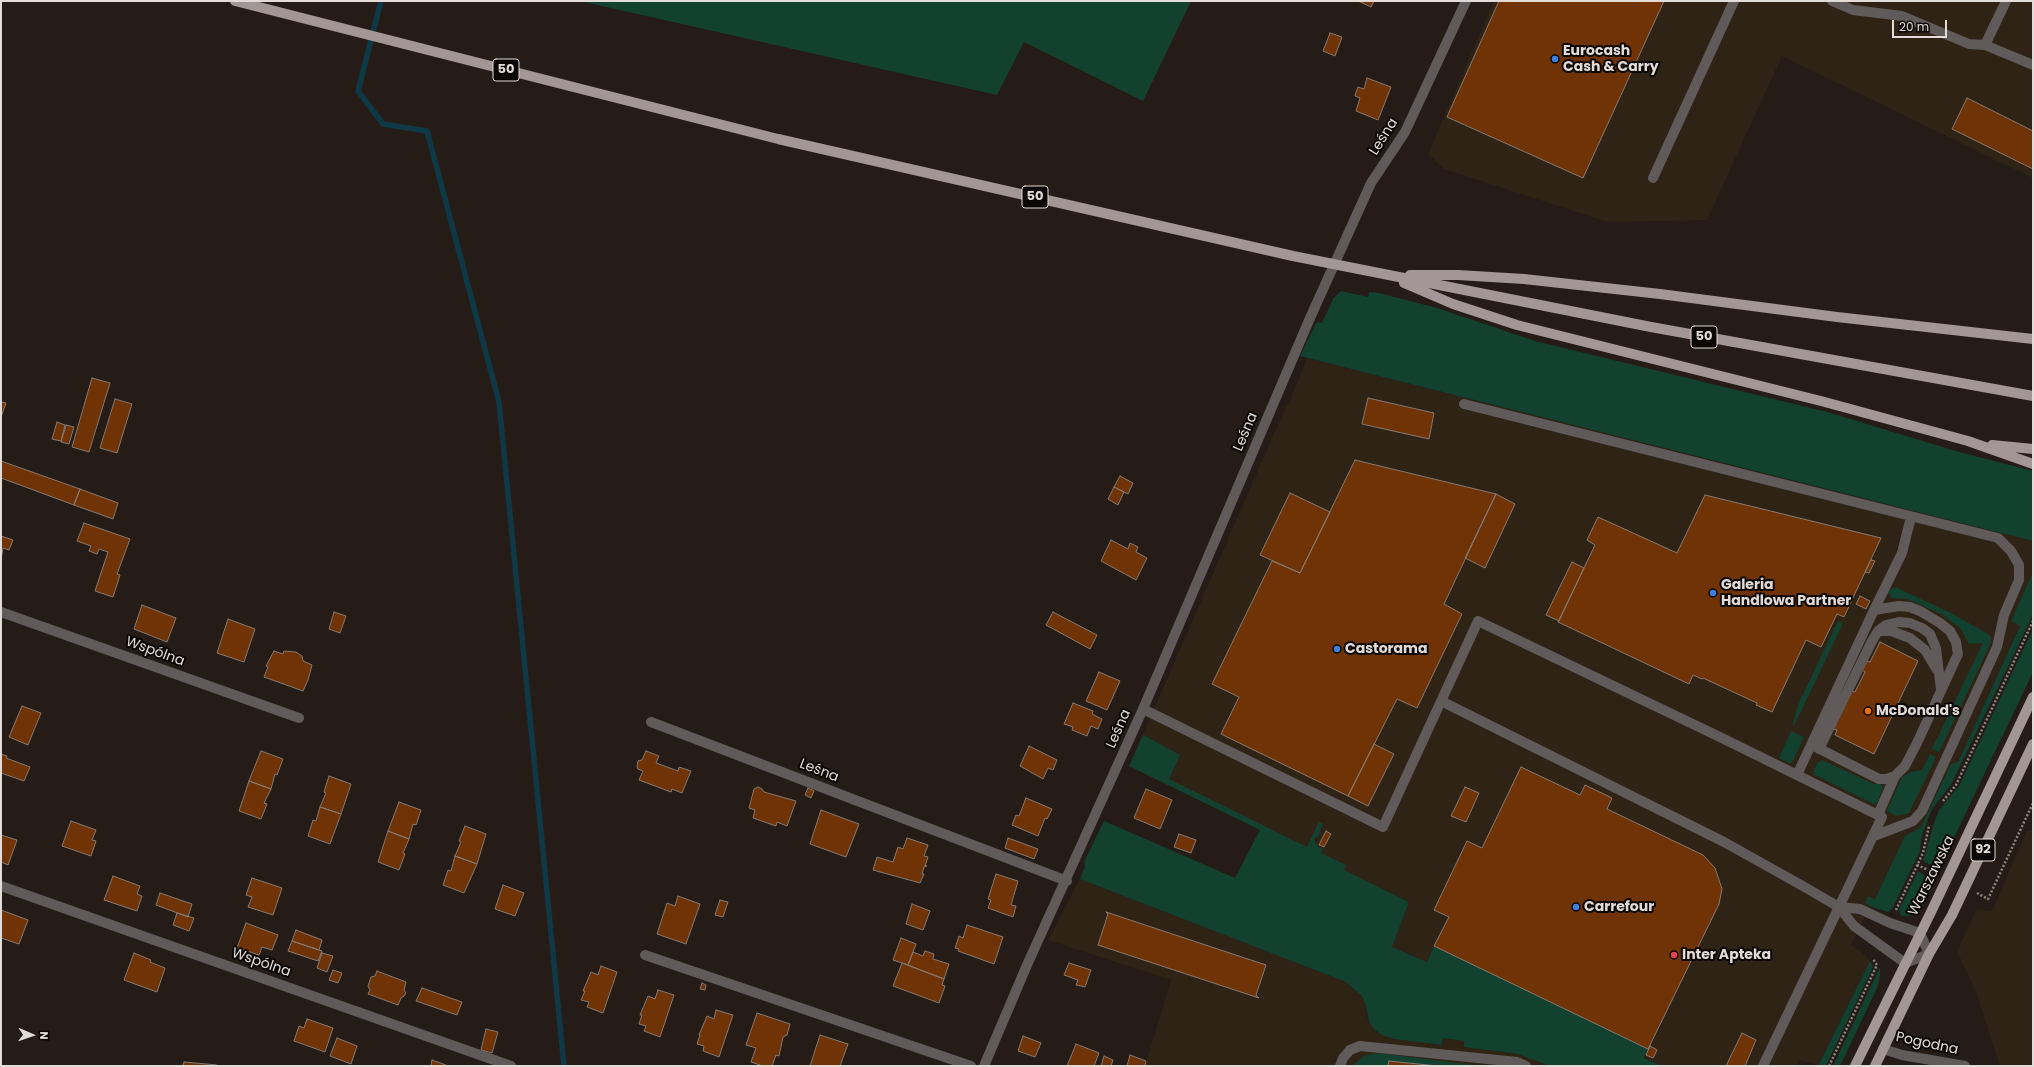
<!DOCTYPE html>
<meta charset="utf-8">
<style>
body{margin:0}
#map{position:relative;width:2034px;height:1067px;overflow:hidden;background:#251c17;font-family:Poppins,sans-serif}
canvas{display:block}
.frame{position:absolute;inset:0;border:2px solid #e2dbd8;pointer-events:none}
.north{position:absolute;left:12px;top:1015px;width:40px;height:40px;-webkit-text-stroke:3px #0b0706;paint-order:stroke;rotate:92deg;font-size:11px;font-weight:700;line-height:16px;text-align:center;color:#e2dbd8}
.north::after{content:'';display:block;margin:auto;width:14px;height:18px;background:#e2dbd8;clip-path:polygon(50% 0,100% 100%,50% 72%,0 100%)}
.scale{position:absolute;left:1892px;top:20px;width:55px;height:18px;box-sizing:border-box;border:2px solid #e2dbd8;border-top:0;padding-left:5px;font-size:12px;line-height:14px;white-space:nowrap;color:#e2dbd8;-webkit-text-stroke:3px #0b0706;paint-order:stroke}
</style>
<div id="map">
<canvas width="2034" height="1067"></canvas>
<div class="frame"></div>
<div class="north">N</div>
<div class="scale">20 m</div>
</div>
<script>
const context = document.querySelector('canvas').getContext('2d');
context.lineJoin = 'round';
function fill(path, color) { context.fillStyle = color; context.fill(path, 'evenodd'); }
const toPath = rows => new Path2D(rows.map(r => 'M' + r).join(''));
function strokePath(path, color, width, dash) { context.strokeStyle = color; context.lineWidth = width; context.lineCap = dash ? 'butt' : 'round'; context.setLineDash(dash || []); context.stroke(path); }
function label(font, color, halo, rows, align = 'center') {
  context.font = font + ' Poppins,sans-serif'; context.lineWidth = 4; context.setLineDash([]); context.textBaseline = 'middle'; context.strokeStyle = halo; context.fillStyle = color; for (const [text, x, y, turn = 0] of rows) {
    context.save(); context.translate(x, y); context.rotate((+turn || 0) * Math.PI / 180); context.textAlign = isNaN(turn) ? turn : align; if (halo) context.strokeText(text, 0, 0); context.fillText(text, 0, 0); context.restore();
  }
}
const commercial = toPath([
 [1494,1,2033,1,2033,178,1782,56,1707,220,1608,222,1444,169,1428,154],
 [1307,358,2033,541,2033,572,2011,621,2020,625,1958,762,1931,806,1921,827,1905,836,1875,900,1868,896,1865,903,1870,906,1851,945,1862,952,1870,961,1818,1065,1799,1060,1796,1066,1662,1066,1644,1058,1648,1049,1434,946,1427,962,1392,947,1409,902,1129,766,1287,404,1289,404],
 [2027,831,2033,831,2033,1066,2000,1066,1976,992,1957,951,1977,909,1992,911],
 [1080,879,1346,982,1362,996,1366,1006,1367,1017,1382,1035,1394,1039,1442,1045,1443,1038,1464,1041,1464,1047,1518,1054,1550,1066,1145,1066,1171,980,1048,940]
]);
const green = toPath([
 [580,1,1191,1,1143,101,1024,42,997,95],
 [1341,291,1368,297,1369,292,1379,293,1437,308,1535,341,1827,412,1959,452,2033,471,2033,541,1300,356,1317,322,1322,323,1333,299],
 [2033,572,2033,612,2030,621,1951,785,1932,809,1922,835,1920,851,1892,909,1888,912,1870,906,1865,903,1868,896,1875,899,1905,836,1921,827,1951,764,1958,762,2020,626,2011,621],
 [1895,587,1951,613,1988,634,1991,638,1991,643,1939,752,1932,749,1983,643,1969,644,1961,629,1943,615,1908,599,1892,598,1888,593,1889,590],
 [1838,621,1843,623,1794,726,1793,724,1798,705],
 [2033,629,2033,672,1939,869,1923,861,1934,823,1939,810,1959,786],
 [1791,731,1804,737,1792,763,1789,763,1779,758],
 [1143,735,1180,755,1169,779,1307,847,1319,822,1323,824,1318,837,1314,838,1317,846,1323,849,1321,853,1346,865,1344,870,1409,902,1392,947,1427,962,1434,946,1648,1049,1644,1058,1662,1066,1550,1066,1518,1054,1464,1047,1464,1041,1443,1038,1442,1045,1394,1039,1382,1035,1373,1028,1369,1021,1366,1006,1362,996,1346,982,1080,879,1085,866,1084,862,1104,821,1235,878,1260,830,1129,766],
 [1930,754,1936,757,1909,813,1897,816,1887,811,1902,777,1911,772,1922,770],
 [1822,760,1874,784,1881,784,1883,787,1877,803,1874,804,1813,774,1817,763],
 [1918,871,1933,881,1934,883,1921,908,1909,916,1901,916,1899,910],
 [1870,961,1873,967,1826,1066,1818,1066],
 [1880,967,1880,976,1877,988,1840,1066,1833,1066],
 [1377,1053,1482,1066,1438,1066,1389,1061,1388,1066,1352,1066,1364,1056]
]);
const stream = toPath([
 [381,1,358,91,383,124,427,131,499,402,564,1066]
]);
const building = toPath([
 [1358,1,1374,1,1371,7,1358,1],
 [1499,1,1664,1,1583,178,1447,117,1499,1],
 [1330,33,1342,37,1335,56,1323,51,1330,33],
 [1367,78,1391,87,1378,120,1356,111,1360,98,1355,96,1355,95,1358,87,1364,89,1367,78],
 [1967,98,2033,131,2033,169,1952,129,1967,98],
 [92,378,110,383,89,452,72,447,92,378],
 [1368,398,1434,413,1429,439,1362,424,1368,398],
 [115,399,132,404,117,453,100,448,115,399],
 [1,402,6,403,1,417,1,402],
 [57,422,65,425,61,441,52,439,57,422],
 [66,425,74,427,69,444,61,442,66,425],
 [1355,460,1496,494,1444,604,1462,614,1417,708,1397,699,1348,796,1221,734,1239,697,1212,684,1272,561,1300,573,1355,460],
 [1,461,80,489,74,505,1,478,1,461],
 [1120,476,1133,483,1128,494,1114,487,1120,476],
 [1114,487,1124,492,1118,505,1108,499,1114,487],
 [80,489,118,503,113,519,74,505,80,489],
 [1290,493,1330,512,1300,573,1260,555,1290,493],
 [1496,494,1515,504,1485,568,1465,558,1496,494],
 [1705,495,1881,538,1844,617,1837,614,1821,647,1806,640,1772,712,1756,705,1757,703,1703,678,1702,679,1693,675,1689,684,1558,622,1595,545,1587,540,1598,517,1677,553,1705,495],
 [84,523,130,539,117,574,120,575,113,597,95,591,108,552,99,549,97,554,89,551,91,546,77,541,84,523],
 [1,536,13,540,9,550,3,548,1,560,1,536],
 [1111,540,1128,549,1130,543,1138,547,1136,552,1147,558,1136,580,1101,561,1111,540],
 [1871,560,1875,561,1869,573,1865,572,1871,560],
 [1572,562,1584,568,1559,621,1546,615,1572,562],
 [1860,596,1870,601,1866,609,1856,604,1860,596],
 [142,605,176,618,167,642,134,629,142,605],
 [334,612,346,616,340,633,329,629,334,612],
 [1053,612,1097,635,1090,649,1046,625,1053,612],
 [228,619,255,629,244,662,217,653,228,619],
 [1880,642,1918,661,1874,754,1835,735,1837,730,1833,729,1852,691,1855,692,1865,672,1862,670,1866,661,1870,662,1880,642],
 [274,651,283,654,284,651,296,652,302,656,303,661,312,665,308,680,303,691,264,677,268,667,266,666,274,651],
 [1099,672,1120,681,1107,710,1086,701,1099,672],
 [1073,703,1093,711,1092,714,1102,719,1098,729,1091,726,1087,736,1072,730,1073,727,1064,724,1073,703],
 [22,706,41,713,28,745,9,737,22,706],
 [1374,744,1394,754,1368,806,1348,796,1374,744],
 [1029,746,1057,760,1053,770,1048,768,1043,779,1020,766,1029,746],
 [261,751,283,759,277,775,275,774,271,789,249,781,261,751],
 [646,751,659,756,656,763,678,771,679,767,691,771,682,793,672,789,671,792,639,780,643,771,638,769,637,766,638,761,642,760,646,751],
 [1,754,7,756,6,758,30,767,24,781,1,773,1,754],
 [1521,767,1580,795,1585,785,1612,798,1607,809,1703,855,1715,868,1722,889,1719,904,1648,1049,1434,946,1449,917,1434,910,1467,841,1482,848,1521,767],
 [329,776,351,784,341,814,320,807,326,793,324,792,329,776],
 [249,781,271,789,264,803,267,804,261,819,239,811,249,781],
 [758,787,762,789,764,792,796,801,787,826,777,822,776,826,753,818,755,810,749,808,754,789,758,787],
 [1465,787,1479,793,1466,822,1451,816,1465,787],
 [808,788,814,791,811,798,805,795,808,788],
 [1146,789,1172,800,1160,829,1134,818,1146,789],
 [1026,798,1052,809,1047,819,1045,818,1038,836,1012,825,1016,815,1019,816,1026,798],
 [399,802,421,810,416,825,413,824,409,839,388,831,399,802],
 [320,807,341,814,330,844,308,836,313,820,316,821,320,807],
 [821,810,859,824,846,857,810,844,821,810],
 [71,821,96,830,92,840,96,841,91,856,62,846,71,821],
 [465,826,486,834,477,864,455,856,461,842,459,841,465,826],
 [388,831,409,839,403,853,405,854,399,870,378,862,388,831],
 [1326,831,1331,834,1324,847,1319,845,1326,831],
 [1179,834,1196,840,1191,853,1174,847,1179,834],
 [1,835,17,840,8,865,1,862,1,835],
 [907,838,928,845,924,856,928,857,925,866,927,866,924,867,922,874,924,874,920,883,873,870,877,857,893,862,898,847,903,849,907,838],
 [1008,838,1038,849,1034,859,1005,848,1008,838],
 [455,856,477,864,464,893,443,885,448,870,451,871,455,856],
 [996,874,1018,881,1011,905,1016,906,1013,917,988,908,991,900,988,899,996,874],
 [113,876,140,886,137,894,142,896,137,911,104,900,113,876],
 [252,878,282,888,273,915,248,907,252,897,246,895,252,878],
 [503,885,524,893,515,916,495,909,503,885],
 [160,893,192,904,188,917,156,905,160,893],
 [678,896,700,904,686,944,657,934,667,903,675,906,678,896],
 [720,900,728,902,723,917,715,915,720,900],
 [912,904,930,911,923,930,906,924,912,904],
 [1,910,28,920,19,944,1,938,1,910],
 [1106,912,1266,965,1256,995,1259,998,1098,945,1108,914,1106,912],
 [177,913,194,918,189,931,173,925,177,913],
 [246,923,278,935,272,950,262,947,259,955,237,948,246,923],
 [967,925,1003,937,994,964,958,951,959,949,955,948,959,936,963,938,967,925],
 [296,930,322,940,319,950,292,941,296,930],
 [901,938,916,944,908,965,893,960,901,938],
 [292,941,322,951,318,961,288,951,292,941],
 [925,951,934,954,933,959,949,964,944,979,908,965,913,952,923,956,925,951],
 [134,953,151,960,150,962,165,968,157,992,124,980,134,953],
 [322,953,333,956,327,972,317,968,322,953],
 [902,963,944,979,942,985,945,986,939,1003,893,986,902,963],
 [1069,963,1091,970,1085,987,1076,985,1078,980,1064,975,1069,963],
 [601,966,617,972,603,1013,587,1007,589,1002,581,1000,585,991,583,991,591,972,598,975,601,966],
 [333,970,342,973,338,983,329,980,333,970],
 [377,971,406,982,404,990,406,993,404,996,401,998,398,1005,368,994,370,990,368,986,371,977,375,976,377,971],
 [702,983,706,985,705,990,700,989,702,983],
 [422,988,462,1002,457,1015,416,1001,422,988],
 [658,990,674,995,660,1037,644,1031,646,1026,639,1024,642,1015,640,1015,648,996,655,999,658,990],
 [716,1010,733,1015,719,1057,703,1051,704,1046,697,1044,700,1035,699,1035,707,1016,714,1019,716,1010],
 [757,1013,790,1024,787,1035,783,1037,779,1056,776,1055,772,1066,763,1066,751,1062,756,1048,746,1045,757,1013],
 [307,1019,333,1028,325,1052,294,1041,299,1026,304,1028,307,1019],
 [486,1029,498,1032,492,1053,481,1050,486,1029],
 [1742,1033,1756,1040,1745,1066,1726,1066,1742,1033],
 [820,1035,848,1044,840,1066,810,1066,820,1035],
 [1023,1036,1041,1043,1035,1057,1018,1051,1023,1036],
 [337,1038,357,1046,351,1064,330,1056,337,1038],
 [1076,1044,1099,1053,1094,1066,1067,1066,1076,1044],
 [1650,1046,1657,1050,1653,1058,1646,1055,1650,1046],
 [1130,1055,1146,1061,1145,1066,1127,1066,1130,1055],
 [1104,1056,1113,1060,1111,1066,1101,1066,1104,1056],
 [432,1060,446,1065,446,1066,431,1066,432,1060],
 [1389,1061,1438,1066,1388,1066,1389,1061],
 [184,1062,217,1065,217,1066,183,1066,184,1062]
]);
const path = toPath([
 [1943,801,1956,785,2033,621],
 [1917,865,1935,873],
 [1977,893,1988,899,2033,803],
 [1896,910,1923,853,1929,826],
 [1829,1066,1877,965,1873,959]
]);
const service = toPath([
 [1832,1,1853,10,1902,16,1969,44,1985,45],
 [2006,1,1985,45,2033,65],
 [1653,178,1734,1],
 [1464,404,1998,538,2011,551,2019,565,2019,580,2004,615,1997,647,1922,811,1913,821,1874,836],
 [1874,610,1902,553,1911,517],
 [1880,631,1891,631,1910,638,1925,650,1937,670],
 [1441,701,1724,842,1801,885,1839,907,1854,926,1905,963,1929,954,1920,933,1890,923,1860,909,1839,907],
 [1143,709,1383,827,1478,621,1724,739,1882,817,1763,1066],
 [1814,746,1879,779,1887,779,1895,776],
 [1819,749,1872,641,1878,631,1886,625,1899,622,1910,623,1922,628,1930,634,1936,648,1941,690],
 [1797,775,1874,610,1899,606,1910,607,1920,611,1940,623,1950,631,1956,642,1958,654,1917,743,1905,766,1895,776,1878,815],
 [1340,1066,1343,1058,1350,1050,1360,1046,1517,1062,1526,1066]
]);
const minor = toPath([
 [1,612,299,718],
 [651,722,1067,881],
 [1,886,511,1066],
 [645,955,971,1066],
 [1883,1049,1902,1055,1965,1066],
 [984,1066,1027,965,1143,709,1310,318,1371,183,1405,132,1466,1]
]);
const primary = toPath([
 [235,1,778,139,1293,256,1651,327,2033,396],
 [1410,275,1458,275,1524,279,1660,294,1837,317,2033,339],
 [1404,283,1453,304,1517,325,1821,401,1968,441,2033,464],
 [1992,445,2033,449],
 [1855,1066,1932,910,2033,697],
 [1875,1066,1929,954,1952,915,2033,744]
]);
const markers = [
 [1555,59,4,"#3f7fe0"],
 [1713,593,4,"#3f7fe0"],
 [1337,649,4,"#3f7fe0"],
 [1868,711,4,"#e8710a"],
 [1576,907,4,"#3f7fe0"],
 [1674,955,4,"#e0444e"]
];
const shields = [
 [506,70,26],
 [1035,197,26],
 [1704,337,26],
 [1983,850,24]
];
const shieldNames = [
 ["50",506,70],
 ["50",1035,197],
 ["50",1704,337],
 ["92",1983,850]
];
const poiNames = [
 ["Eurocash",1563,51],
 ["Cash & Carry",1563,67],
 ["Galeria",1721,585],
 ["Handlowa Partner",1721,601],
 ["Castorama",1345,649],
 ["McDonald's",1876,711],
 ["Carrefour",1584,907],
 ["Inter Apteka",1682,955]
];
const streetNames = [
 ["Leśna",1384,137,-58],
 ["Leśna",1246,432,-67],
 ["Wspólna",155,652,20],
 ["Leśna",1119,729,-66],
 ["Leśna",819,771,21],
 ["Warszawska",1932,876,-64],
 ["Wspólna",261,963,19],
 ["Pogodna",1927,1044,12]
];
fill(commercial, '#2f2315');
fill(green, '#134130');
strokePath(stream, '#0f3846', 5.5);
fill(building, '#703305');
strokePath(building, '#857a74', 1);
strokePath(path, '#8d8581', 2.5, [2, 2]);
strokePath(service, '#605a5a', 10);
strokePath(minor, '#605a5a', 10);
strokePath(primary, '#a29697', 10);
for (const [x, y, r, color] of markers) { const dot = new Path2D(); dot.arc(x, y, r, 0, 2 * Math.PI); context.fillStyle = color; context.fill(dot); strokePath(dot, '#0b0706', 1.5); }
for (const [x, y, w] of shields) { const box = new Path2D(); box.roundRect(x - w / 2, y - 11, w, 22, 3); context.fillStyle = '#0b0706'; context.fill(box); strokePath(box, '#e2dbd8', 1); }
label('bold 13px', '#e2dbd8', null, shieldNames);
label('bold 14px', '#e2dbd8', '#0b0706', poiNames, 'left');
label('14px', '#e2dbd8', '#0b0706', streetNames);
</script>
